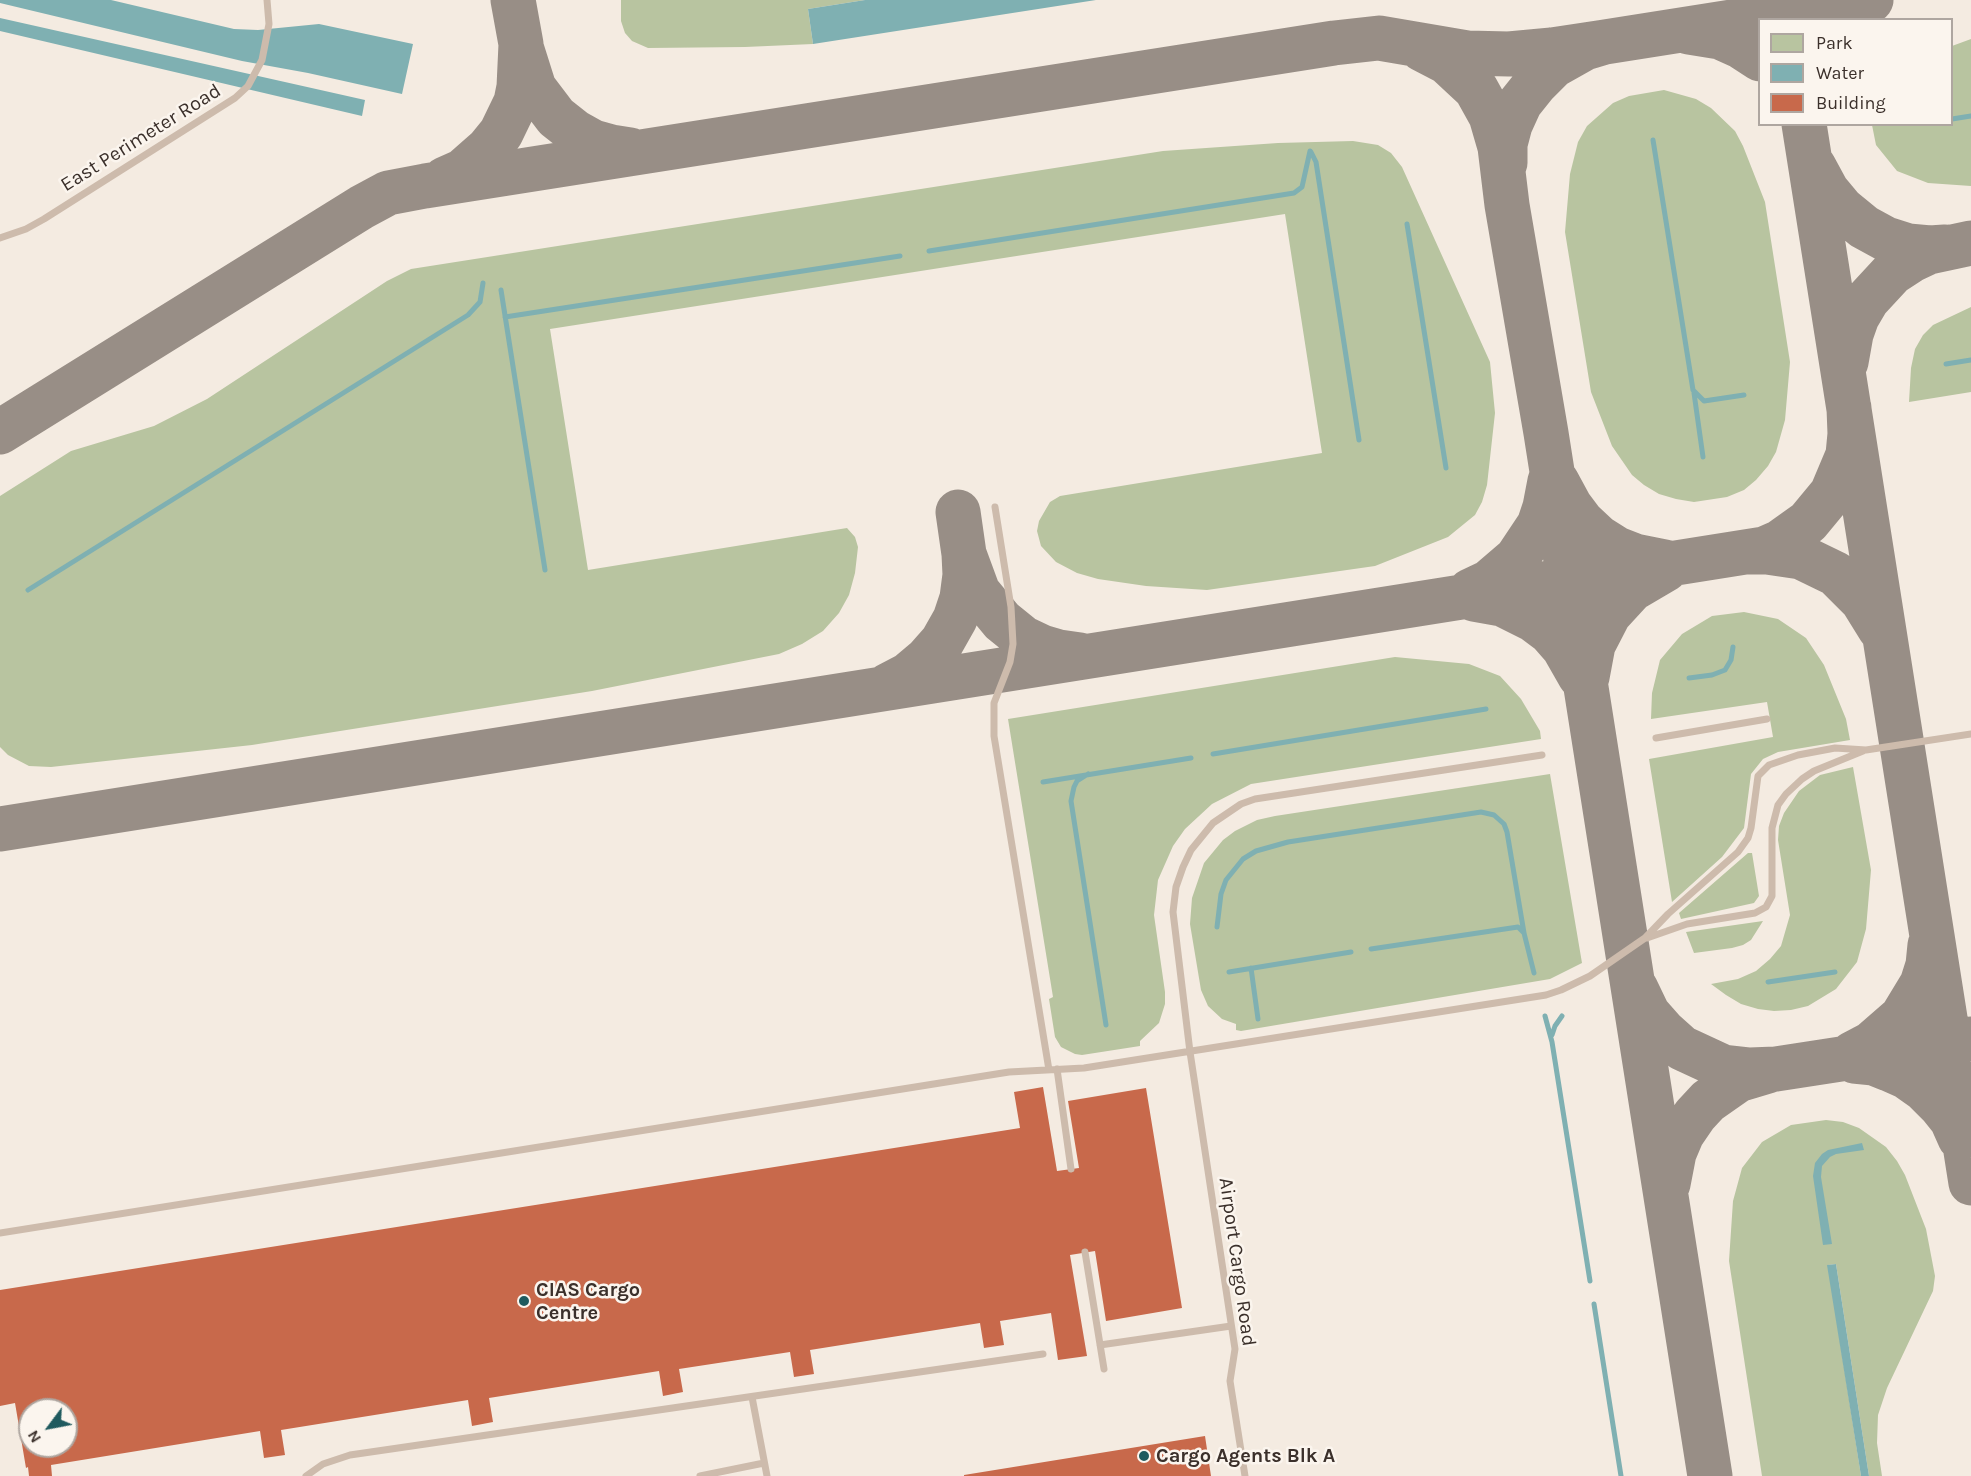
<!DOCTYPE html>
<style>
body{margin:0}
#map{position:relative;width:1971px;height:1476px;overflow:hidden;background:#f4ebe1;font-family:Karla,sans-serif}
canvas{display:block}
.legend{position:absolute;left:1758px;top:18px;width:195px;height:108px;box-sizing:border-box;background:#fbf5ee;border:2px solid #aea6a0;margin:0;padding:8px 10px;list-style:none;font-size:18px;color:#3b302b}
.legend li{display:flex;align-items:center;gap:12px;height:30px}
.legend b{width:30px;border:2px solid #aea6a0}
.north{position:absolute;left:18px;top:1398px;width:60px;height:60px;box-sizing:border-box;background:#fbf5ee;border:2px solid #aea6a0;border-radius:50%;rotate:238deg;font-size:16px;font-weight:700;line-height:24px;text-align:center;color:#3b302b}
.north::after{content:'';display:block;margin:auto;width:21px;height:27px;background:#1f5a5e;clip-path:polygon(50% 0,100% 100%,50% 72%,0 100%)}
</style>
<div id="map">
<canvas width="1971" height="1476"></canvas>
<ul class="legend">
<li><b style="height:16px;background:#b8c4a0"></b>Park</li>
<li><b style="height:16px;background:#7fb0b2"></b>Water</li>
<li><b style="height:16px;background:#c8694b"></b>Building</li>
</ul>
<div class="north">N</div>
</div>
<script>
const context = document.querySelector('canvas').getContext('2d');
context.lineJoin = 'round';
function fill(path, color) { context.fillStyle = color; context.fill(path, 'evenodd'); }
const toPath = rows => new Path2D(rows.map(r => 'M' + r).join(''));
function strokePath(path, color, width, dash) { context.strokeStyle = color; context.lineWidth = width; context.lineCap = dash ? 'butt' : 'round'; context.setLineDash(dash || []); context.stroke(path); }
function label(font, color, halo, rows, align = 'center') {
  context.font = font + ' Karla,sans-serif'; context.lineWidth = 5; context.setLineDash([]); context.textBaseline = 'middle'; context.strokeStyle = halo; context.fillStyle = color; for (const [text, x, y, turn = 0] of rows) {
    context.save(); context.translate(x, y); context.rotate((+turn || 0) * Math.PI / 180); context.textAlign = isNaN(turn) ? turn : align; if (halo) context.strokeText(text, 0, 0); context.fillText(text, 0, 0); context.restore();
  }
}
const green = toPath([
 [621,0,865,0,808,9,813,44,745,47,648,48,632,41,625,33,621,21],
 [1971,39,1971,186,1928,183,1897,171,1876,145,1872,125,1952,124,1952,46],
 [1664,90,1696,99,1711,108,1735,131,1743,146,1765,202,1790,362,1785,420,1776,452,1768,466,1756,480,1744,490,1727,497,1694,502,1676,499,1659,494,1644,485,1632,475,1612,446,1591,392,1565,232,1570,174,1578,142,1587,126,1613,103,1629,96],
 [1353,141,1378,145,1391,153,1402,167,1490,362,1495,413,1487,485,1482,502,1475,515,1448,537,1375,566,1207,590,1146,586,1098,579,1077,573,1056,562,1041,546,1037,531,1039,521,1050,502,1060,496,1322,453,1285,214,550,329,588,570,847,528,855,537,858,547,855,573,849,595,839,613,823,631,802,644,779,654,592,691,252,745,51,767,29,766,8,755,0,747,0,496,71,451,154,426,207,399,387,281,411,269,1163,151,1278,143],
 [1971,307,1971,392,1909,402,1911,368,1915,349,1923,335,1933,325],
 [1744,612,1778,619,1806,638,1824,665,1846,719,1850,740,1778,752,1763,759,1751,774,1744,828,1722,857,1672,902,1649,759,1773,737,1767,702,1651,719,1652,693,1660,660,1682,634,1712,616],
 [1395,657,1469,664,1500,676,1521,699,1540,731,1541,739,1251,784,1212,804,1185,829,1173,846,1158,880,1154,915,1165,992,1165,1004,1159,1023,1140,1041,1140,1046,1082,1055,1075,1054,1061,1047,1055,1037,1049,999,1053,997,1008,719],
 [1853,767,1871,870,1866,929,1857,962,1836,989,1808,1006,1791,1010,1774,1011,1758,1009,1741,1004,1726,995,1711,984,1738,979,1756,971,1770,959,1781,946,1790,915,1778,840,1779,826,1784,813,1799,791,1820,775],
 [1550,774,1582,963,1550,979,1241,1031,1236,1030,1236,1024,1222,1019,1208,1006,1201,990,1190,924,1192,898,1204,863,1223,840,1235,831,1257,820,1275,816],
 [1748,853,1752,853,1759,896,1754,903,1681,919,1679,913],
 [1763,921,1751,940,1743,945,1732,948,1694,953,1686,932],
 [1826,1120,1843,1122,1859,1128,1886,1147,1897,1161,1905,1175,1926,1229,1935,1276,1933,1291,1887,1388,1878,1415,1877,1443,1882,1476,1869,1476,1836,1264,1828,1265,1861,1476,1762,1476,1729,1261,1733,1201,1742,1168,1762,1142,1791,1125]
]);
const water = toPath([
 [0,0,111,0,234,29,258,30,319,24,413,44,402,94,308,73,242,61,0,3],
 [865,0,1096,0,813,44,808,9],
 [0,18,365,100,362,116,0,31],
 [1862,1143,1864,1150,1836,1154,1830,1157,1822,1166,1821,1177,1832,1244,1823,1245,1813,1176,1815,1163,1822,1154,1828,1150],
 [1836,1264,1869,1476,1861,1476,1827,1265]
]);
const stream = toPath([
 [1952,119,1971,116],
 [1653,140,1693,390,1704,401,1744,395],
 [1311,152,1316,162,1359,440],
 [1407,224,1446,468],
 [929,251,1294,193,1302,187,1310,151],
 [501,290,545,570],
 [505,317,900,256],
 [1946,364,1971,360],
 [1694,393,1703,457],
 [28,590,468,315,480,302,483,283],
 [1689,678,1712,675,1725,670,1731,660,1733,647],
 [1213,754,1486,709],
 [1088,774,1077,781,1074,787,1071,801,1106,1025],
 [1043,782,1191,758],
 [1217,927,1221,894,1226,880,1243,859,1256,851,1288,842,1481,812,1494,815,1504,824,1507,832,1524,933],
 [1371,949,1518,927,1524,933,1534,973],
 [1251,968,1258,1019],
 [1229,972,1351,952],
 [1768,982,1835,972],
 [1545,1016,1552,1042,1590,1281],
 [1552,1035,1555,1026,1562,1016],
 [1594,1304,1621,1476]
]);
const taxiway = toPath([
 [1689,32,1720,37,1740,46,1760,59],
 [1422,49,1447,62,1476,89,1491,116,1500,147,1507,205,1546,433,1710,1476],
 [522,50,534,88,556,117,575,132,593,142,611,147,630,150],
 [1804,124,1971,1183],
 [1505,163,1505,144,1510,125,1520,103,1536,83,1553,66,1585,48,1605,42,1871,0],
 [1814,167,1827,191,1842,209,1864,227,1886,239,1908,246,1930,248,1945,247],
 [445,179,463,171,488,149,501,133,516,102,519,87,521,44,513,0],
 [1846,362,1851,334,1857,317,1867,300,1892,273,1912,260,1929,252,1971,243],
 [0,432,362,207,388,193,425,186,1334,43,1379,38,1467,53,1509,54,1552,50,1605,42],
 [1557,482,1570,506,1582,522,1598,537,1617,549,1635,556,1665,562],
 [1750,552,1767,552,1801,557,1836,574,1862,600,1880,629],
 [964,554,978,592,1002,621,1023,638,1042,647,1059,652,1080,655],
 [1470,591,1489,582,1517,558,1539,525,1545,507,1550,481],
 [1474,599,1502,604,1534,620,1550,632,1564,648,1580,676],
 [1587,677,1593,645,1609,614,1632,589,1666,569],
 [887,686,908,675,927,659,942,642,955,619,962,598,965,575,964,554,958,512],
 [0,829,1764,549,1780,542,1808,522,1832,493,1848,455,1850,434,1849,408],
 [1636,989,1648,1014,1663,1031,1682,1048,1723,1067,1750,1070,1776,1069,1971,1039],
 [1852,1054,1871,1044,1902,1017,1922,984,1928,965,1930,945],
 [1854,1061,1874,1063,1889,1069,1907,1077,1924,1089,1940,1105,1952,1120,1960,1138],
 [1668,1184,1674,1153,1682,1134,1695,1115,1708,1101,1738,1080,1768,1071]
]);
const building = toPath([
 [1043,1087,1057,1171,1079,1168,1068,1101,1146,1088,1182,1308,1106,1321,1095,1251,1070,1255,1087,1356,1058,1360,1051,1313,1000,1321,1004,1345,984,1348,980,1323,810,1350,814,1374,794,1377,790,1352,679,1369,683,1392,663,1396,659,1371,489,1398,493,1422,472,1426,468,1400,281,1430,285,1455,264,1458,260,1431,51,1465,52,1476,29,1476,28,1467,26,1468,15,1403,0,1406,0,1290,1020,1128,1014,1092],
 [30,1410,66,1410,66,1446,30,1446],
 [1205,1436,1211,1476,964,1476,964,1475]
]);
const service = toPath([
 [0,238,26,229,44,219,235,98,248,86,262,60,269,24,267,0],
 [995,507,1011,607,1013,644,1010,662,994,703,994,736,1049,1070],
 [1656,738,1767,719],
 [1647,938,1687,924,1755,913,1766,907,1772,896,1772,828,1778,805,1786,794,1802,779,1814,771,1863,751],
 [1057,1069,1071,1169],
 [0,1233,1009,1072,1084,1068,1546,995,1561,990,1590,976,1645,938,1668,914,1738,852,1748,838,1751,828,1758,776,1769,765,1798,755,1835,748,1866,750,1971,734],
 [1085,1252,1104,1369],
 [1100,1345,1231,1326],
 [752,1397,767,1476],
 [306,1476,323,1464,350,1455,1043,1354],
 [700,1476,764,1463],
 [1245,1476,1230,1381,1235,1349,1190,1052,1173,912,1176,887,1183,867,1191,850,1213,823,1241,804,1255,799,1542,755]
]);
const markers = [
 [524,1301,6,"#1f5a5e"],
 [1144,1456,6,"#1f5a5e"]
];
const streetNames = [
 ["East Perimeter Road",141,138,-32],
 ["Airport Cargo Road",1237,1262,82]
];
const poiNames = [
 ["CIAS Cargo",536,1290],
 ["Centre",536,1313],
 ["Cargo Agents Blk A",1156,1456]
];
fill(green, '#b8c4a0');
fill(water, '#7fb0b2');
strokePath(stream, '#7fb0b2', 5);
strokePath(taxiway, '#988e86', 45);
fill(building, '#c8694b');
strokePath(service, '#cdbbac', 7);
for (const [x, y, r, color] of markers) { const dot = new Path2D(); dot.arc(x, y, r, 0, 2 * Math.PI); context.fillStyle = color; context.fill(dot); strokePath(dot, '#fbf5ee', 2); }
label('20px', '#3b302b', '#fbf5ee', streetNames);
label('bold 20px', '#3b302b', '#fbf5ee', poiNames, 'left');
</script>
